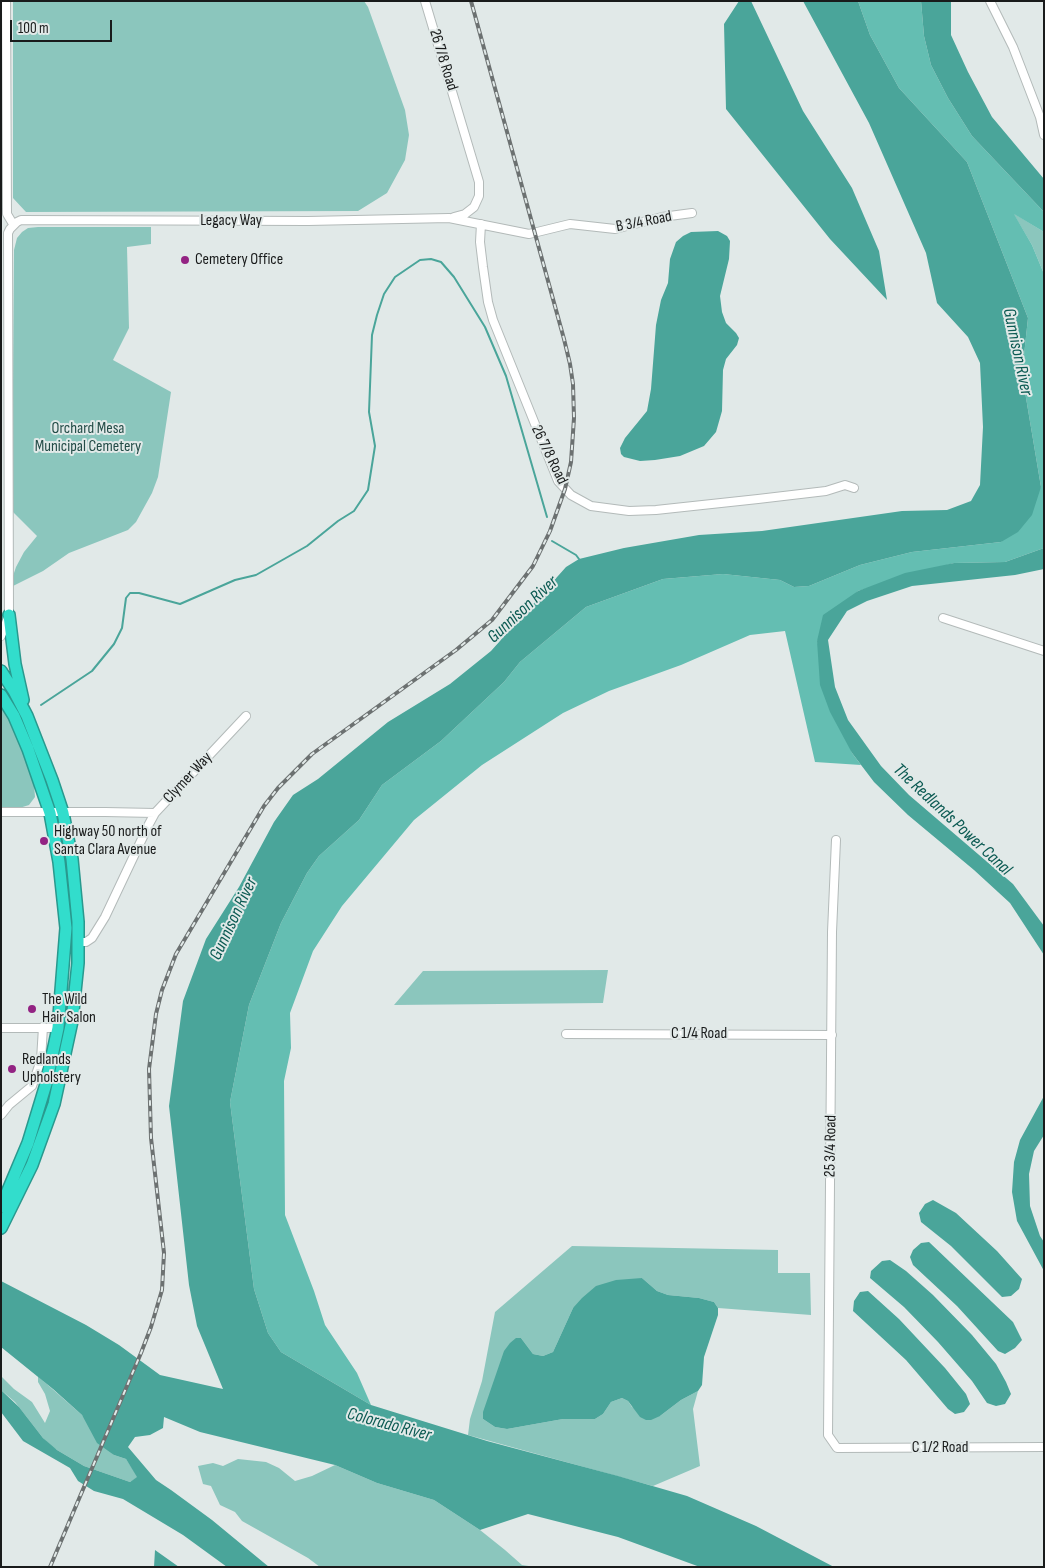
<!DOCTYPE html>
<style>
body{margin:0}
#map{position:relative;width:1045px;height:1568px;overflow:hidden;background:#e1e9e8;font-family:"Sofia Sans Condensed",sans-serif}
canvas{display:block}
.frame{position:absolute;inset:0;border:2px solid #191b1b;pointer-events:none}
.scale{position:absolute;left:10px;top:20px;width:102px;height:22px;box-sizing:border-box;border:2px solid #191b1b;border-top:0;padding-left:6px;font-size:15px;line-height:18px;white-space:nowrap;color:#191b1b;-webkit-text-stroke:4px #e1e9e8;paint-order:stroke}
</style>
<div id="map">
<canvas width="1045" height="1568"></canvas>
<div class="frame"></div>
<div class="scale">100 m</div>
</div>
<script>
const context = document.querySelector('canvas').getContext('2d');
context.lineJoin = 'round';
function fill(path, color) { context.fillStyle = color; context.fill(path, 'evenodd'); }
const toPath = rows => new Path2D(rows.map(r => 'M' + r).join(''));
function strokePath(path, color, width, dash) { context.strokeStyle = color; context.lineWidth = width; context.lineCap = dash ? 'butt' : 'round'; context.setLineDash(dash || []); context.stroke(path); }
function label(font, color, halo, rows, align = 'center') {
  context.font = font + ' "Sofia Sans Condensed",sans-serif'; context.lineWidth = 4; context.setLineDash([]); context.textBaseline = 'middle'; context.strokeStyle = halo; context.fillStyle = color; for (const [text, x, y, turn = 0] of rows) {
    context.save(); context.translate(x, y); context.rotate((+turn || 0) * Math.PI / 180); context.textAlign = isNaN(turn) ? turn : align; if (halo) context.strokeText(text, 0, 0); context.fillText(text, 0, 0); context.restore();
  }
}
const green = toPath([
 [13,1,364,1,368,7,405,110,409,135,405,160,387,193,358,211,26,212,13,198],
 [1,110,2,417,1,417],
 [1013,213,1044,232,1044,274,1032,245],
 [38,227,151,227,151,244,127,247,129,328,113,360,171,392,158,477,152,493,136,522,128,530,69,553,43,571,13,586,13,576,16,567,24,552,37,536,12,511,14,250,17,238,22,232,28,228],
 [1,704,14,727,34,784,35,797,29,805,13,810,1,810],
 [608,970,603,1003,394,1005,423,971],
 [572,1246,778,1250,778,1273,810,1273,811,1315,718,1308,714,1302,699,1298,668,1295,657,1291,642,1278,573,1308,553,1352,543,1356,533,1354,521,1338,483,1419,495,1427,507,1429,563,1419,595,1419,603,1414,611,1402,622,1398,628,1401,632,1407,660,1416,681,1400,698,1391,693,1409,700,1466,653,1486,468,1435,470,1419,482,1381,495,1312],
 [1,1376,14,1389,32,1402,45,1423,50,1411,45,1394,38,1382,38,1376,41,1379,82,1415,114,1455,126,1459,138,1477,130,1482,84,1466,52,1447,43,1438,15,1402,1,1390],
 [238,1459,266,1462,279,1468,295,1481,312,1476,335,1465,377,1483,434,1500,480,1530,505,1550,522,1565,535,1567,320,1567,308,1558,242,1521,235,1512,220,1505,211,1486,203,1484,198,1466,213,1463,223,1466]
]);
const forest = toPath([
 [858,1,921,1,924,36,931,65,948,98,972,136,1044,212,1044,232,1014,214,1032,245,1044,274,1044,548,1005,562,954,563,858,591,817,641,852,753,861,765,815,762,785,631,750,635,681,665,609,691,563,713,482,765,414,820,342,906,313,951,290,1013,291,1048,284,1081,285,1215,314,1291,325,1325,357,1373,371,1405,281,1352,268,1333,254,1289,230,1102,249,1005,281,923,307,873,319,856,359,820,382,785,441,741,504,682,520,662,586,607,663,579,723,574,780,580,794,587,809,586,860,565,912,552,1001,542,1041,487,1022,374,1028,318,967,162,899,88,870,35]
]);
const water = toPath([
 [739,1,751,1,803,111,852,188,879,251,887,300,830,239,726,109,724,24],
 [803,1,858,1,870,35,899,88,967,162,1028,318,1022,374,1041,487,1032,515,1018,532,1001,542,912,552,860,565,809,586,794,587,780,580,723,574,663,579,586,607,520,662,504,682,441,741,382,785,359,820,319,856,307,873,281,923,249,1005,230,1102,254,1289,268,1333,281,1352,371,1405,487,1441,618,1476,687,1496,756,1526,834,1567,700,1567,618,1537,528,1514,480,1530,434,1500,377,1483,335,1465,200,1432,164,1417,163,1428,150,1435,135,1437,128,1447,156,1480,171,1490,212,1520,269,1567,227,1567,183,1535,123,1499,94,1491,78,1481,70,1468,23,1441,1,1412,1,1390,19,1407,43,1438,57,1450,84,1466,130,1482,137,1477,126,1459,114,1455,97,1443,82,1415,53,1389,1,1347,1,1281,86,1325,119,1345,160,1375,223,1389,197,1326,189,1285,169,1106,183,1001,206,939,239,887,274,822,293,795,318,779,388,722,450,684,491,651,566,567,579,559,624,548,699,535,762,531,902,511,947,510,971,501,980,485,983,427,980,363,968,337,937,303,926,253,869,123],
 [921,1,951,1,951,35,968,72,992,117,1044,179,1044,212,972,136,948,98,931,65,924,36],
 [718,231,727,236,730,241,729,259,720,296,722,312,726,323,736,333,739,338,737,345,726,359,723,370,722,411,716,432,704,446,680,456,655,460,640,461,624,457,621,454,620,448,625,438,647,411,651,389,656,325,661,300,668,283,670,259,676,242,683,236,691,232],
 [1044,548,1044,569,1015,575,912,586,867,601,847,611,828,640,835,687,848,720,881,766,909,795,1013,884,1044,926,1044,955,1010,903,974,870,908,815,874,782,852,753,830,712,820,685,817,641,823,615,858,591,905,573,954,563,1005,562],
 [1044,1096,1044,1135,1034,1151,1029,1174,1030,1206,1040,1236,1044,1242,1044,1271,1017,1221,1012,1192,1014,1162,1020,1140],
 [933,1200,956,1213,997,1251,1022,1279,1019,1289,1011,1296,1002,1297,951,1246,921,1222,919,1213,925,1204],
 [929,1242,1013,1322,1022,1340,1015,1348,1005,1354,998,1351,957,1306,913,1265,910,1257,913,1250,921,1243],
 [890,1260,906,1271,933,1295,972,1335,996,1364,1006,1382,1011,1394,1005,1404,996,1406,987,1403,972,1381,938,1342,904,1307,870,1278,871,1271,882,1261],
 [642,1278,657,1291,668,1295,699,1298,714,1302,718,1308,718,1315,704,1357,702,1385,698,1391,681,1400,660,1416,651,1420,646,1420,640,1417,628,1401,622,1398,611,1402,603,1414,595,1419,563,1419,507,1429,495,1427,483,1419,483,1412,504,1351,510,1343,516,1338,521,1338,533,1354,543,1356,553,1352,573,1308,582,1298,596,1286,616,1280],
 [868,1291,899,1319,945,1368,966,1394,970,1404,964,1412,955,1414,948,1409,906,1360,853,1311,854,1301,860,1292],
 [155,1550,179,1567,154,1567]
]);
const stream = toPath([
 [552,541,576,555,579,559],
 [41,705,92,671,114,644,122,628,126,598,130,593,139,593,180,604,235,580,256,575,307,546,338,521,354,511,368,490,375,446,369,412,372,335,377,315,384,294,395,277,420,260,431,259,441,262,454,277,485,327,506,376,547,517]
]);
const minor = toPath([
 [6,1,7,214,13,224],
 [425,1,479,182,479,196,474,207,465,214,454,217],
 [990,1,1013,47,1040,117,1044,135],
 [481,224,480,242,483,267,488,302,493,320,558,481,571,495,591,506,629,511,656,510,758,499,826,491,845,485,854,488],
 [943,618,1044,651],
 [1,636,9,615,8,233,10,229,17,222,21,220,308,221,449,218,529,234,570,224,615,229,662,217,692,213],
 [1,812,105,812,155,813],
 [836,840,832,932,828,1435,837,1448,1044,1447],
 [78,942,86,942,92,938,105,917,149,824,155,813,246,716],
 [1,1028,58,1028],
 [566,1034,832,1035],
 [1,1115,9,1105,32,1086,41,1060,43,1027]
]);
const highway = toPath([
 [9,615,15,664,23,700],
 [1,671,14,691,27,716,52,780,63,813,72,859,78,922,78,963,72,1021,54,1104,32,1165,1,1228],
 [1,695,14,716,28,749,50,813,59,862,66,928,58,1028,46,1084,28,1143,1,1207]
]);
const rail = toPath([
 [50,1567,141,1353,151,1327,162,1290,164,1253,151,1138,149,1069,156,1014,162,990,176,954,264,806,278,788,312,754,456,650,492,620,533,566,550,531,565,489,571,462,574,418,573,384,570,364,564,339,471,1]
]);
const markers = [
 [185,260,5,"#932383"],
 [44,841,5,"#932383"],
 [32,1009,5,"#932383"],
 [12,1069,5,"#932383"]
];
const streetNames = [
 ["26 7/8 Road",443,60,73],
 ["Legacy Way",231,221],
 ["B 3/4 Road",644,222,-11],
 ["26 7/8 Road",549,455,64],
 ["Clymer Way",188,778,-47],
 ["C 1/4 Road",699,1034],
 ["25 3/4 Road",831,1146,-89],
 ["C 1/2 Road",940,1448]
];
const poiNames = [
 ["Cemetery Office",195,260],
 ["Highway 50 north of",54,832],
 ["Santa Clara Avenue",54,850],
 ["The Wild",42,1000],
 ["Hair Salon",42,1018],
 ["Redlands",22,1060],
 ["Upholstery",22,1078]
];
const parkNames = [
 ["Orchard Mesa",88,429],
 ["Municipal Cemetery",88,447]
];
const waterNames = [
 ["Gunnison River",1017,352,78],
 ["Gunnison River",523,610,-43],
 ["The Redlands Power Canal",952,820,43],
 ["Gunnison River",234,919,-65],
 ["Colorado River",389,1425,15]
];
fill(green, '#8bc6bd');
fill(forest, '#64beb2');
fill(water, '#4aa59a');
strokePath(stream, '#4aa59a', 2);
strokePath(minor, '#b3bab9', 10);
strokePath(highway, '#29998e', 14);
strokePath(minor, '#fff', 8);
strokePath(highway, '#32ddcc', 11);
strokePath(rail, '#6c7171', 4);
strokePath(rail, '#e1e9e8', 2, [5.5]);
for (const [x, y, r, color] of markers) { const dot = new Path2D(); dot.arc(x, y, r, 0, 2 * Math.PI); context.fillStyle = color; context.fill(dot); strokePath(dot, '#e1e9e8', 2); }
label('16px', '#191b1b', '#e1e9e8', streetNames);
label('16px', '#191b1b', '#e1e9e8', poiNames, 'left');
label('16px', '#234c47', '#e1e9e8', parkNames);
label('italic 18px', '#0b5a52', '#e1e9e8', waterNames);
</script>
